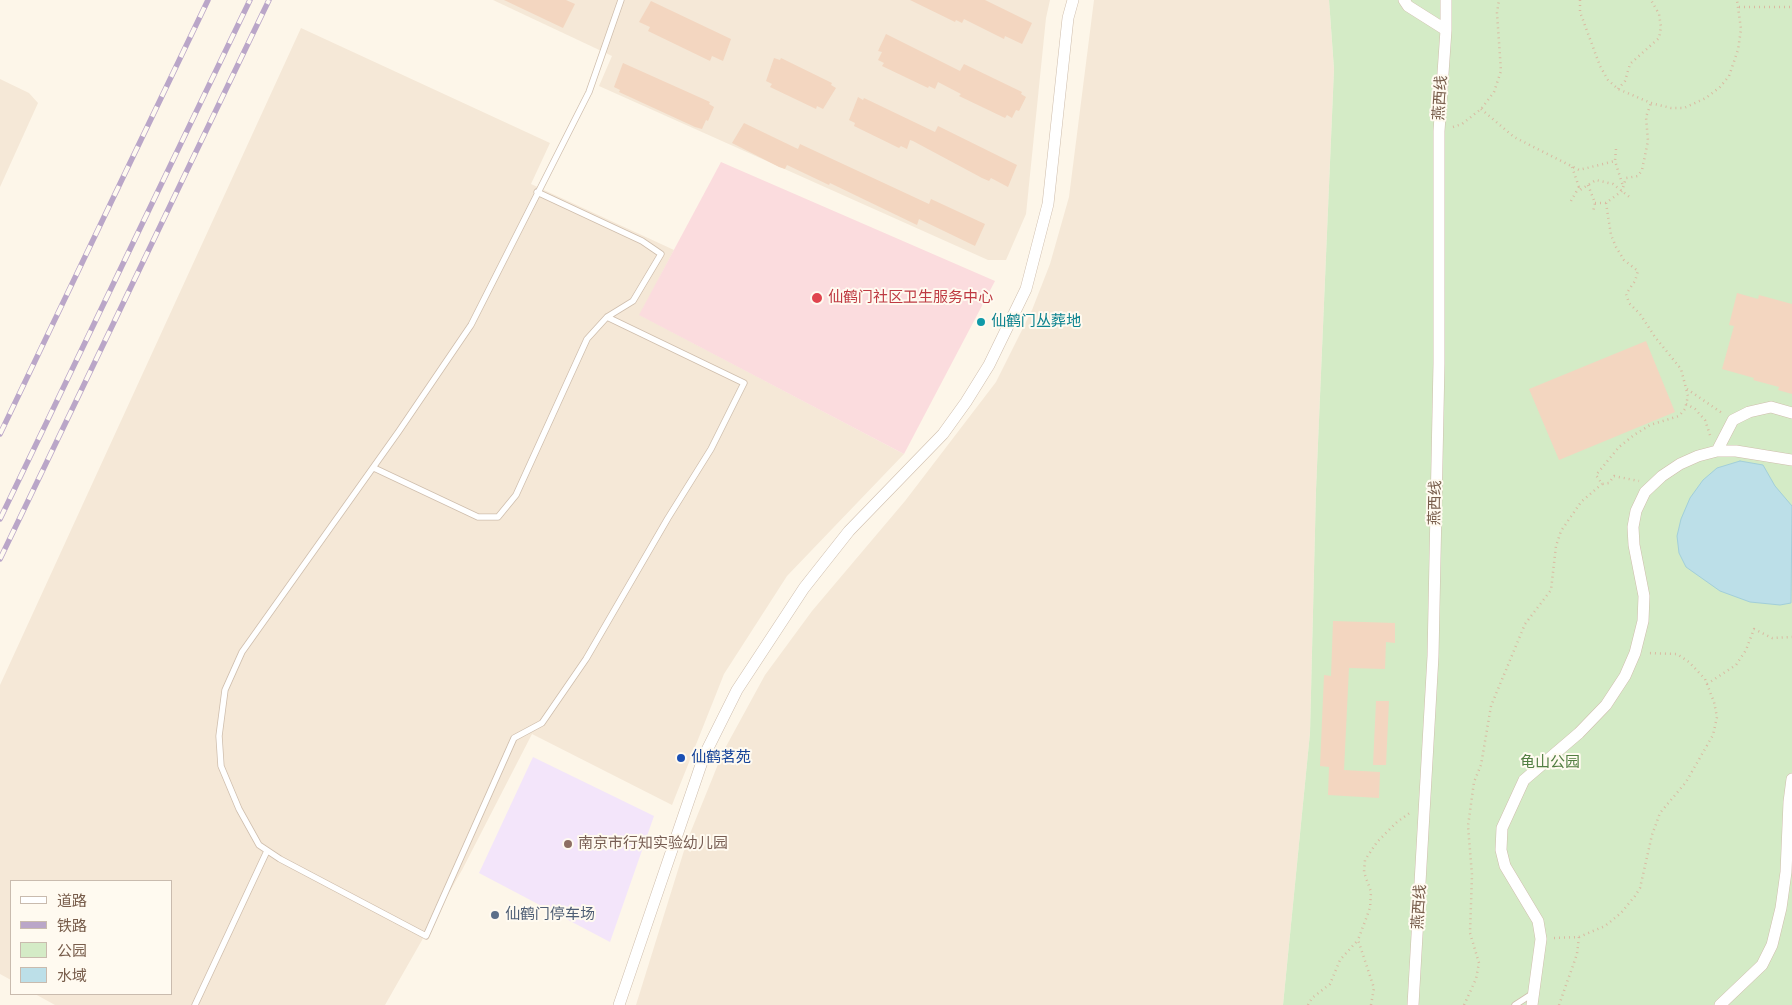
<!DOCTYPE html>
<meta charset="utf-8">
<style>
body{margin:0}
#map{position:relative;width:1792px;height:1005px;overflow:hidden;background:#fdf6e9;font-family:"Roboto Condensed","Noto Sans SC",sans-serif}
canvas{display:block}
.legend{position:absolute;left:10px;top:880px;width:162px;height:115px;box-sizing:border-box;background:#fffaf0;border:1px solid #c9bbae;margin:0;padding:6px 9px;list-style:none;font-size:15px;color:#785d4b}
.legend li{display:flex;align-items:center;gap:10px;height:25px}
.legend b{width:25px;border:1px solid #c9bbae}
</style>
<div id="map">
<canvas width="1792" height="1005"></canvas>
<ul class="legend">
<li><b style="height:6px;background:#fff"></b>道路</li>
<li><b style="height:6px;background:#baa6c8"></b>铁路</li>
<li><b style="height:14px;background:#d4ebc6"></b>公园</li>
<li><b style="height:14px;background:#bcdfe8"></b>水域</li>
</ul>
</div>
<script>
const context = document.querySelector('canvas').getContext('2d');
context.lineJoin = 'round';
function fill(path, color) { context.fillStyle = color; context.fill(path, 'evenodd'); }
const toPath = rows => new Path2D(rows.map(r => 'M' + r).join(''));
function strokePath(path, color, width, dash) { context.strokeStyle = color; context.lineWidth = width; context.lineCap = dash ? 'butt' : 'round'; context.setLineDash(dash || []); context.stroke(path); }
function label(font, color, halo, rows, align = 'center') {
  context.font = font + ' "Roboto Condensed","Noto Sans SC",sans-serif'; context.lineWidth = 4; context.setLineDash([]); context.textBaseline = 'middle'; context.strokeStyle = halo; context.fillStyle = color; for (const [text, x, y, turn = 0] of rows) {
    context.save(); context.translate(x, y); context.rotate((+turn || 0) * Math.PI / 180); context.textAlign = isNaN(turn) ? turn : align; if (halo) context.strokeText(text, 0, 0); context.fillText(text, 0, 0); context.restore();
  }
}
const residential = toPath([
 [493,0,1050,0,1046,18,1026,214,1006,260,988,260,599,86,612,56],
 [1094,0,1329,0,1334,69,1316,490,1310,733,1283,1005,636,1005,687,841,723,752,765,675,812,611,905,501,996,382,1032,310,1050,264,1069,197],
 [301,28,550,143,531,184,674,250,640,315,904,454,787,576,724,674,672,805,532,734,462,870,385,1005,55,1005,35,994,171,994,171,881,11,881,11,980,0,974,0,685],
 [0,79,29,93,38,103,0,187]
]);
const education = toPath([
 [533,757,654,816,610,942,479,873]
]);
const medical = toPath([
 [721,162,995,281,904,454,639,315]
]);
const green = toPath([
 [1329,0,1792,0,1792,1005,1283,1005,1310,733,1316,490,1334,69]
]);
const water = toPath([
 [1740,461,1763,465,1775,486,1792,506,1791,603,1780,605,1750,602,1720,591,1686,567,1679,553,1677,536,1681,519,1690,498,1703,480,1717,468,1740,461]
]);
const building = toPath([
 [504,0,566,0,575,4,563,28],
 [910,0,985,0,1032,23,1022,44,1005,36,1004,39,964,19,962,23,956,20,955,22],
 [651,1,731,39,723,61,712,56,710,61,648,31,650,27,639,22],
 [886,34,960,71,964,64,1022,92,1021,94,1026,97,1019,111,1016,110,1012,118,1007,115,1005,118,959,96,961,94,938,82,935,89,929,86,928,88,882,66,884,63,878,60,882,52,878,51],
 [774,58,780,60,781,58,832,83,831,85,836,88,823,109,817,106,816,109,770,87,772,84,766,81],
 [623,63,710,102,709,104,714,107,708,121,706,120,702,129,695,127,619,92,620,90,614,87],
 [858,97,863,100,864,98,935,132,938,126,1017,165,1008,187,991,178,989,181,982,178,913,141,910,140,907,149,901,146,899,148,854,126,855,123,849,120],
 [744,123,798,149,800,144,929,204,931,199,985,224,975,246,919,219,917,225,830,183,829,185,787,165,785,169,779,167,732,143],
 [1737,293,1758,299,1759,295,1792,304,1792,394,1778,390,1779,387,1753,380,1754,378,1722,369,1734,326,1729,325],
 [1646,341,1675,412,1559,460,1529,389],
 [1333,621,1395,623,1395,643,1386,642,1385,669,1349,668,1344,770,1380,772,1379,798,1328,795,1329,767,1320,766,1324,675,1331,676],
 [1376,701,1389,701,1386,765,1373,765]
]);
const path = toPath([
 [1580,0,1580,12,1600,66,1608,80,1618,89,1651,103,1671,108,1684,108,1706,98,1720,87,1729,76,1738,50,1741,29,1737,0],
 [1739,7,1792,7],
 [1618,89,1625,81,1630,64,1659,38,1661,27,1659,14,1651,0],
 [1481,109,1514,137,1579,170,1615,161],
 [1453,127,1462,124,1481,109,1494,92,1501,71,1497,13,1499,0],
 [1616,149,1615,161,1623,186],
 [1572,167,1580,190,1596,180,1613,184,1632,199],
 [1588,185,1595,203,1593,212],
 [1571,201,1579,187],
 [1595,203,1606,203,1622,191,1626,178,1638,176,1642,170,1648,141,1646,117,1651,103],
 [1606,203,1611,235,1616,247,1624,260,1638,271,1635,281,1626,294,1629,303,1640,314,1655,337,1681,369,1688,396,1685,409,1679,416,1650,425,1634,435,1619,447,1596,475,1602,484,1609,483,1614,476,1639,481],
 [1687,389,1722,413],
 [1686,404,1695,409,1705,420,1710,435],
 [1707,684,1736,665,1746,650,1754,629,1772,638,1792,637],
 [1554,938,1579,937,1605,926,1621,913,1635,896,1640,888,1652,835,1660,813,1686,782,1713,735,1717,717,1714,702,1705,679,1689,662,1677,654,1647,653],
 [1308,1005,1312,998,1330,984,1340,960,1358,940],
 [1371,1005,1374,988,1358,940,1370,908,1371,892,1364,872,1365,860,1377,842,1397,822,1411,812],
 [1464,1005,1476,979,1479,963,1470,933,1472,875,1468,826,1474,782,1481,765,1491,706,1525,624,1551,590,1556,546,1561,531,1581,502,1602,484],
 [1559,1005,1577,954,1579,937]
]);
const lane = toPath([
 [607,317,744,383,711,449,668,518,586,659,542,723,514,738,426,936,280,859,259,845,239,809,221,766,219,736,225,690,242,652,399,431,471,325,589,92,621,0],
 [374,468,478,517,498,517,516,495,587,339,607,317,633,301,661,254,642,241,537,192],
 [195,1005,267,851],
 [1515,1005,1532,994]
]);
const street = toPath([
 [1404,0,1408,6,1446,30],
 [1717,451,1733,420,1749,412,1771,407,1792,413],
 [619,1005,704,756,737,690,804,588,849,531,943,434,966,402,989,365,1026,289,1048,204,1068,18,1073,0],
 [1413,1005,1433,656,1439,363,1439,131,1446,30,1446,0],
 [1532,1005,1541,939,1538,921,1505,866,1501,850,1502,828,1524,780,1579,733,1606,705,1625,676,1635,653,1643,621,1644,596,1634,545,1633,527,1636,511,1645,492,1662,476,1680,464,1698,456,1717,451,1736,451,1792,460],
 [1720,1005,1762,965,1772,945,1781,908,1786,872,1789,802,1792,779]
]);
const rail = toPath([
 [0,434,208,0],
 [0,519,250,0],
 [0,559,269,0]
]);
const markers = [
 [817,298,6,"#e0444e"],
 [981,322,5,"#0f9aa8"],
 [681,758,5,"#1a4fb4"],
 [568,844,5,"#8d6e63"],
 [495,915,5,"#5c6f8a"]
];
const streetNames = [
 ["燕西线",1441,98,-86],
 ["燕西线",1436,503,-89],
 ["燕西线",1420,907,-86]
];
const healthNames = [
 ["仙鹤门社区卫生服务中心",828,298]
];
const cultureNames = [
 ["仙鹤门丛葬地",991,322]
];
const transitNames = [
 ["仙鹤茗苑",691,758]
];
const parkNames = [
 ["龟山公园",1550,763]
];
const educationNames = [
 ["南京市行知实验幼儿园",578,844]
];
const serviceNames = [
 ["仙鹤门停车场",505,915]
];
fill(residential, '#f5e8d7');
fill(education, '#f3e5fa');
fill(medical, '#fbdcde');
fill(green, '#d4ebc6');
fill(water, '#bcdfe8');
strokePath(water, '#a2cfda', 1);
fill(building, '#f3d6c0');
strokePath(lane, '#cfbead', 7);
strokePath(street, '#cfbead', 12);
strokePath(path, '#d9baa2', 2.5, [1, 4]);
strokePath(lane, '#fff', 5.5);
strokePath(street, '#fff', 11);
strokePath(rail, '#baa6c8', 5.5);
strokePath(rail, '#fffaf0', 4, [11]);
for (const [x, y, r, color] of markers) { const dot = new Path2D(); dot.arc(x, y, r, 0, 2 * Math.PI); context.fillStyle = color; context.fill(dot); strokePath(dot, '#fffaf0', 2); }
label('15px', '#785d4b', '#fffaf0', streetNames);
label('15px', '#be3a42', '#fffaf0', healthNames, 'left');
label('15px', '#0d838f', '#fffaf0', cultureNames, 'left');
label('15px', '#164399', '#fffaf0', transitNames, 'left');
label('15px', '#527e42', '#fffaf0', parkNames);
label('15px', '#785e54', '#fffaf0', educationNames, 'left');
label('15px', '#4e5e75', '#fffaf0', serviceNames, 'left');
</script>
